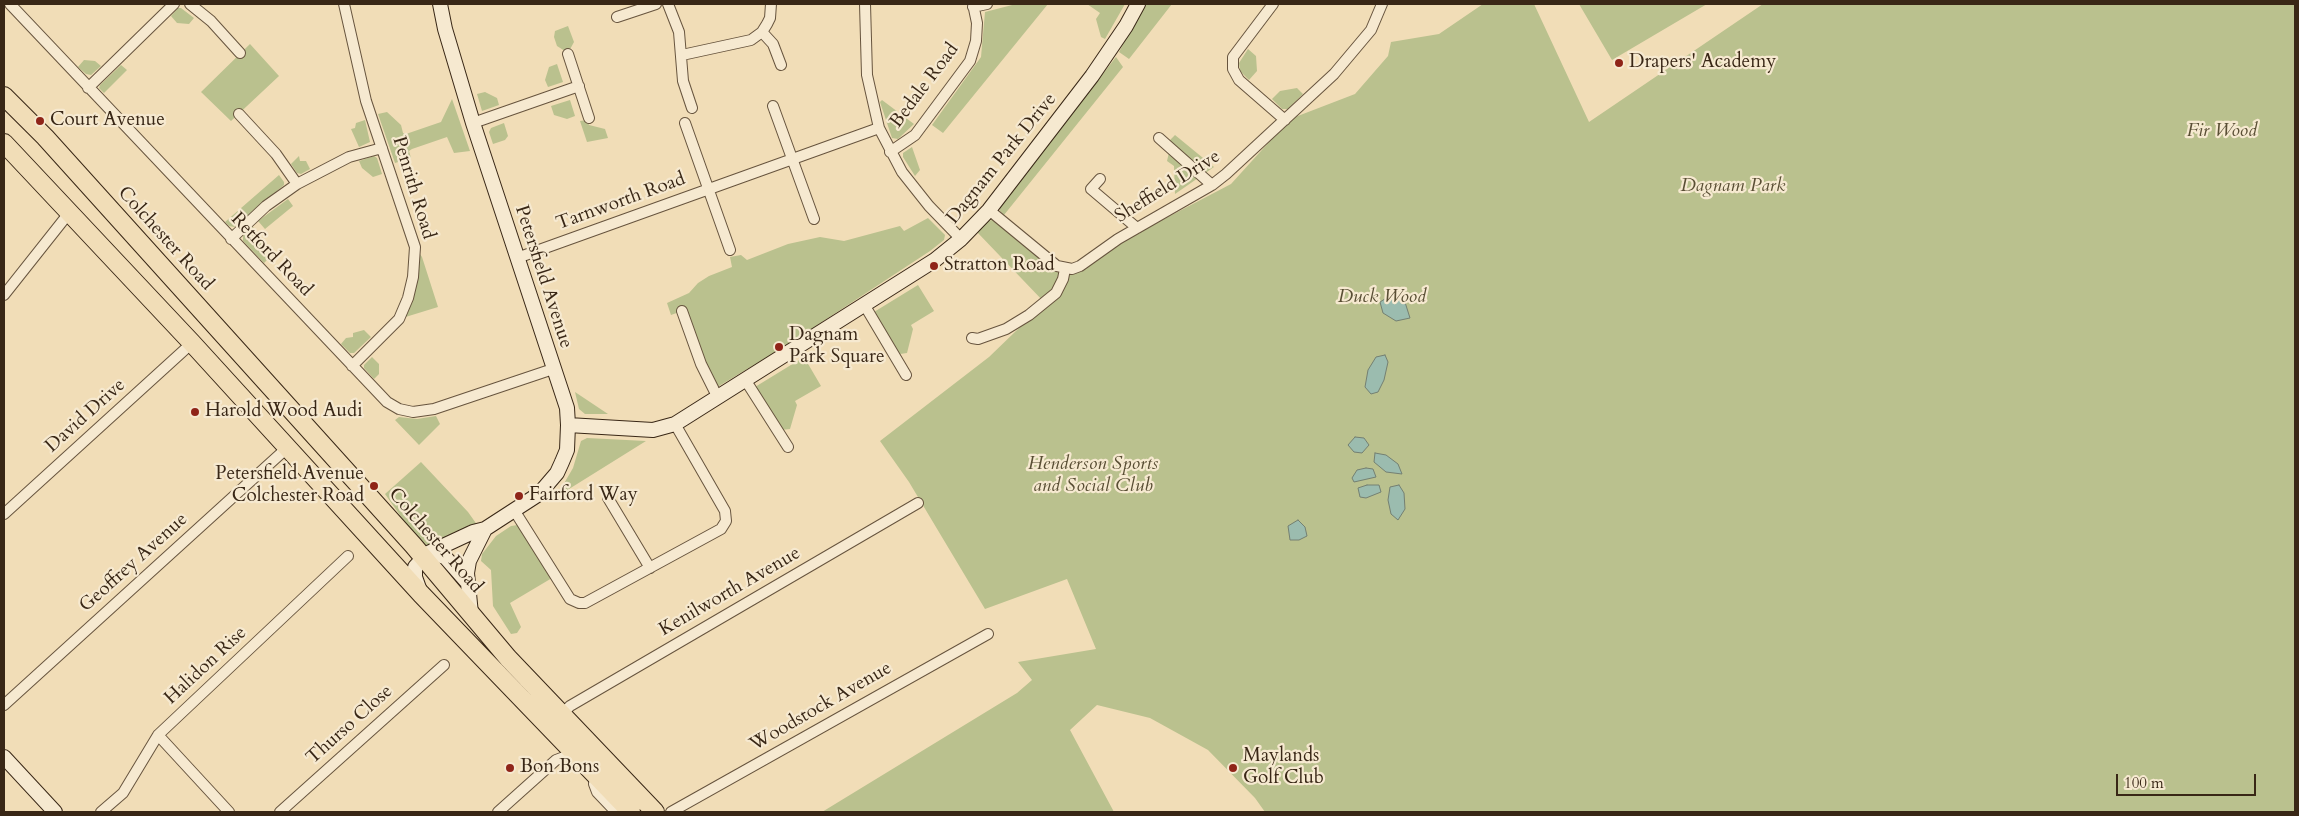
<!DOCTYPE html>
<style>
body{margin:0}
#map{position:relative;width:2299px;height:816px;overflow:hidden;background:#f1ddb7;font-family:Cardo,serif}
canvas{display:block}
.frame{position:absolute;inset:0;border:5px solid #392716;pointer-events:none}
.scale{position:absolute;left:2116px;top:774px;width:140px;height:22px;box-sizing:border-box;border:2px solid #392716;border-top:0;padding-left:6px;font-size:15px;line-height:18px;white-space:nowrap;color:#392716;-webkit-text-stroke:4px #f6e9d0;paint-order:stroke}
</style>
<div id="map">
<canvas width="2299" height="816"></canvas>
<div class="frame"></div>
<div class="scale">100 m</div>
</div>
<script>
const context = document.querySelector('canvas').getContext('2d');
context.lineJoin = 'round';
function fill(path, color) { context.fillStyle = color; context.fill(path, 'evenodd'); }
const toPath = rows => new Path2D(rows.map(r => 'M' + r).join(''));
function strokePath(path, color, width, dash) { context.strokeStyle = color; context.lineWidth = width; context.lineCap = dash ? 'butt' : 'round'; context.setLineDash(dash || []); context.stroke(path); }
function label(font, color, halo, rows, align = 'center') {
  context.font = font + ' Cardo,serif'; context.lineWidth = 4.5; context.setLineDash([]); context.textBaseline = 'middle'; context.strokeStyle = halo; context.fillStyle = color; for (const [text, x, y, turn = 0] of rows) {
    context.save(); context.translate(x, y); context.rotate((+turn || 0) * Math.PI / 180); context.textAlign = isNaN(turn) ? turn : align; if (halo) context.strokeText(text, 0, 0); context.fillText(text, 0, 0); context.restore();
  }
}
const green = toPath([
 [1016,4,1048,4,943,133,932,125,981,57,985,12],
 [1087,4,1125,4,1105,39,1101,37,1096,19,1100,13],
 [1144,4,1172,4,1129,59,1119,52],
 [1483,4,1534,4,1589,122,1763,4,2295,4,2295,812,1265,812,1255,798,1208,750,1150,718,1097,705,1070,730,1114,812,822,812,1017,693,1032,680,1018,662,1096,649,1067,579,985,609,909,482,880,441,989,357,1045,303,977,232,987,222,994,219,1064,275,1063,279,1105,250,1231,184,1290,119,1355,94,1388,56,1391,42,1439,34],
 [1579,4,1707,4,1612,60],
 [178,8,181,8,194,18,189,24,177,23,171,16],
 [568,26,574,42,568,53,557,46,554,37,555,31],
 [250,44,279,76,231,121,201,92],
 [1248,49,1256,56,1257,71,1249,80,1240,71,1239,63],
 [1116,57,1123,67,1004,215,1000,211,1000,205],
 [84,60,95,61,101,66,91,75,86,74,78,67],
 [557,64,563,82,548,87,545,80,549,67],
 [121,65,127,70,104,93,99,88,100,85],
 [1297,88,1303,94,1288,109,1282,109,1272,99,1280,91],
 [485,92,497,98,499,105,482,111,477,94],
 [452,99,470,151,454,153,447,137,412,149,409,151,411,158,395,163,378,114,387,112,401,125,403,133,406,134,441,122],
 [570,100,575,116,567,119,554,115,551,106],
 [882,100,914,124,898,139,892,138,880,102],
 [365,120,370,142,359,147,351,129,355,128,356,123],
 [587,120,589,125,605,129,608,138,587,142,580,121],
 [504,123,508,136,505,140,493,144,489,132,491,128],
 [1175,135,1214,167,1175,194,1174,166,1167,161,1171,144,1169,141],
 [912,147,920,170,915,176,903,157,903,153],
 [299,156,300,161,306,161,310,169,301,174,297,173,291,164],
 [374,156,377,158,382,174,373,177,362,168,359,161],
 [279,175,284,182,284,185,234,227,229,226,225,222],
 [288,199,293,206,265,229,258,221],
 [928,218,945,235,944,240,930,251,787,345,714,389,682,311,671,315,667,303,689,293,698,283,709,276,732,267,730,257,741,255,747,260,788,244,820,237,844,241,900,226,904,231],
 [253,227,265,242,269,253,269,258,264,263,243,241,243,236],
 [415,247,422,257,438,307,399,319],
 [918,285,934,311,911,325,913,329,907,353,900,354,874,312],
 [364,330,371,337,354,353,350,353,341,344,346,338,353,337,353,333],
 [372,357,379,364,379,374,374,379,364,368,364,365],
 [804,357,821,386,795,401,797,405,790,429,781,430,755,387],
 [575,392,608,414,585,414,579,409],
 [436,416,440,424,419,445,395,420,399,417,417,419],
 [587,438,646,441,561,494,559,492,573,468,581,441],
 [421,462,468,512,478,526,428,547,419,542,385,494],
 [518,525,552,578,510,603,521,627,517,633,511,634,493,606,491,570,481,561,482,554,496,536,511,526]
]);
const water = toPath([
 [1388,297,1404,299,1410,318,1396,321,1383,313,1380,302,1388,297],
 [1385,355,1388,362,1384,380,1378,392,1371,394,1365,387,1368,370,1376,357,1385,355],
 [1355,437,1364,438,1369,445,1362,453,1354,452,1348,445,1355,437],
 [1375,453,1386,455,1398,464,1402,474,1386,472,1374,462,1375,453],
 [1366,468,1373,469,1376,477,1354,482,1352,478,1357,470,1366,468],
 [1367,485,1379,485,1381,492,1366,498,1360,497,1358,488,1367,485],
 [1399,485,1404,493,1405,509,1398,520,1391,514,1388,500,1390,487,1399,485],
 [1298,520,1305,527,1307,536,1299,540,1290,540,1288,526,1298,520]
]);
const street = toPath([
 [10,4,387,402,399,409,413,412,434,409,553,369],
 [190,4,211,21,240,53],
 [344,4,366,101,415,247,413,277,408,298,399,319,352,366],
 [668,4,679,32,683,81,692,108],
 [865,4,867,75,879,128,902,172,929,206,961,239],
 [1273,4,1233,57,1233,69,1239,80,1285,120],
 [973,7,987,4],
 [617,17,656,4],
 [762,32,773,44,781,65],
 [568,54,589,118],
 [682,55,751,40,762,32,767,24,770,18,771,4],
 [88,88,174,4],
 [773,106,814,219],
 [239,114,276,154,297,184],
 [473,123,579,86],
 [685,123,730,250],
 [1159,138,1212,185],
 [890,152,915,135,970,61,976,41,977,23,973,4],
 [1100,179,1091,189,1137,228],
 [989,210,1057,266,1072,269,1080,266,1118,239,1212,185,1226,174,1334,74,1371,30,1382,4],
 [231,239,266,206,297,184,349,157,382,148],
 [517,258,879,128],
 [4,295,69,213],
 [865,306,906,375],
 [682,311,701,364,718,398],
 [972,338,978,339,1006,329,1029,315,1056,293,1063,279,1065,269],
 [746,381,788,447],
 [608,498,650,568],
 [514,510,570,599,579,603,585,603,721,529,726,521,725,511,675,424],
 [4,514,192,343],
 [4,705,288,447],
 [562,718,562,714,570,706,918,503],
 [158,735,229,812],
 [595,775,594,784,597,792,616,812],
 [101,812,123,793,158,735,348,556],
 [280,812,444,665],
 [498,812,556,760,564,757,568,753,569,745],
 [671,812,988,634]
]);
const secondary = toPath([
 [568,425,653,430,675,424,935,260,961,239,989,210,1092,76,1126,26,1138,4],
 [428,553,445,557,466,581],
 [420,591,415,577,415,567,428,553,473,532,485,529,539,494,557,473,562,462,567,450,568,425,567,408,473,123,445,29,440,4],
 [471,614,467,573,469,561,485,529],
 [4,757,55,812]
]);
const highway = toPath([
 [4,96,45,137,413,545,508,658,655,812],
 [4,143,192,343,421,594,631,812]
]);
const markers = [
 [1619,63,5,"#8f2418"],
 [40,121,5,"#8f2418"],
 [934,266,5,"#8f2418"],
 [779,347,5,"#8f2418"],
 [195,412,5,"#8f2418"],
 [374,486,5,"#8f2418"],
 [519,496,5,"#8f2418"],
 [510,768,5,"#8f2418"],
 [1233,768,5,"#8f2418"]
];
const poiNames = [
 ["Drapers' Academy",1629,63],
 ["Court Avenue",50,121],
 ["Stratton Road",944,266],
 ["Dagnam",789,336],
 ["Park Square",789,358],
 ["Harold Wood Audi",205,412],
 ["Petersfield Avenue",364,475,"right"],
 ["Colchester Road",364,497,"right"],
 ["Fairford Way",529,496],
 ["Maylands",1243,757],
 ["Golf Club",1243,779],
 ["Bon Bons",520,768]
];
const streetNames = [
 ["Bedale Road",925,86,-53],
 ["Dagnam Park Drive",1002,159,-51],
 ["Sheffield Drive",1168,187,-32],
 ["Penrith Road",413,188,73],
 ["Tarnworth Road",621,202,-20],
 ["Colchester Road",165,239,48],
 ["Retford Road",271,255,46],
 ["Petersfield Avenue",543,277,72],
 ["David Drive",86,416,-42],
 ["Colchester Road",435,541,49],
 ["Geoffrey Avenue",134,563,-42],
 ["Kenilworth Avenue",730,592,-30],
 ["Halidon Rise",206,666,-43],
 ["Woodstock Avenue",821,707,-30],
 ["Thurso Close",350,725,-42]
];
const parkNames = [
 ["Fir Wood",2222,132],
 ["Dagnam Park",1733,187],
 ["Duck Wood",1382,298],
 ["Henderson Sports",1093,465],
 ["and Social Club",1093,487]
];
fill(green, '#bac18e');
fill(water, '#9bbcaf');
strokePath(water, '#748072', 1);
strokePath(street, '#67543e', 12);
strokePath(secondary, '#392716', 16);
strokePath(highway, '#392716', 20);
strokePath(street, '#f6e9d0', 10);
strokePath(secondary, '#f6e9d0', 14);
strokePath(highway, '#f1ddb7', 18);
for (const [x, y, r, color] of markers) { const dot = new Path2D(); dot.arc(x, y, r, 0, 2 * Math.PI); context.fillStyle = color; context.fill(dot); strokePath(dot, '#f6e9d0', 2); }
label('19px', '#392716', '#f6e9d0', poiNames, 'left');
label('19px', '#392716', '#f6e9d0', streetNames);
label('italic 19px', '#594e34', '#f6e9d0', parkNames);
</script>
